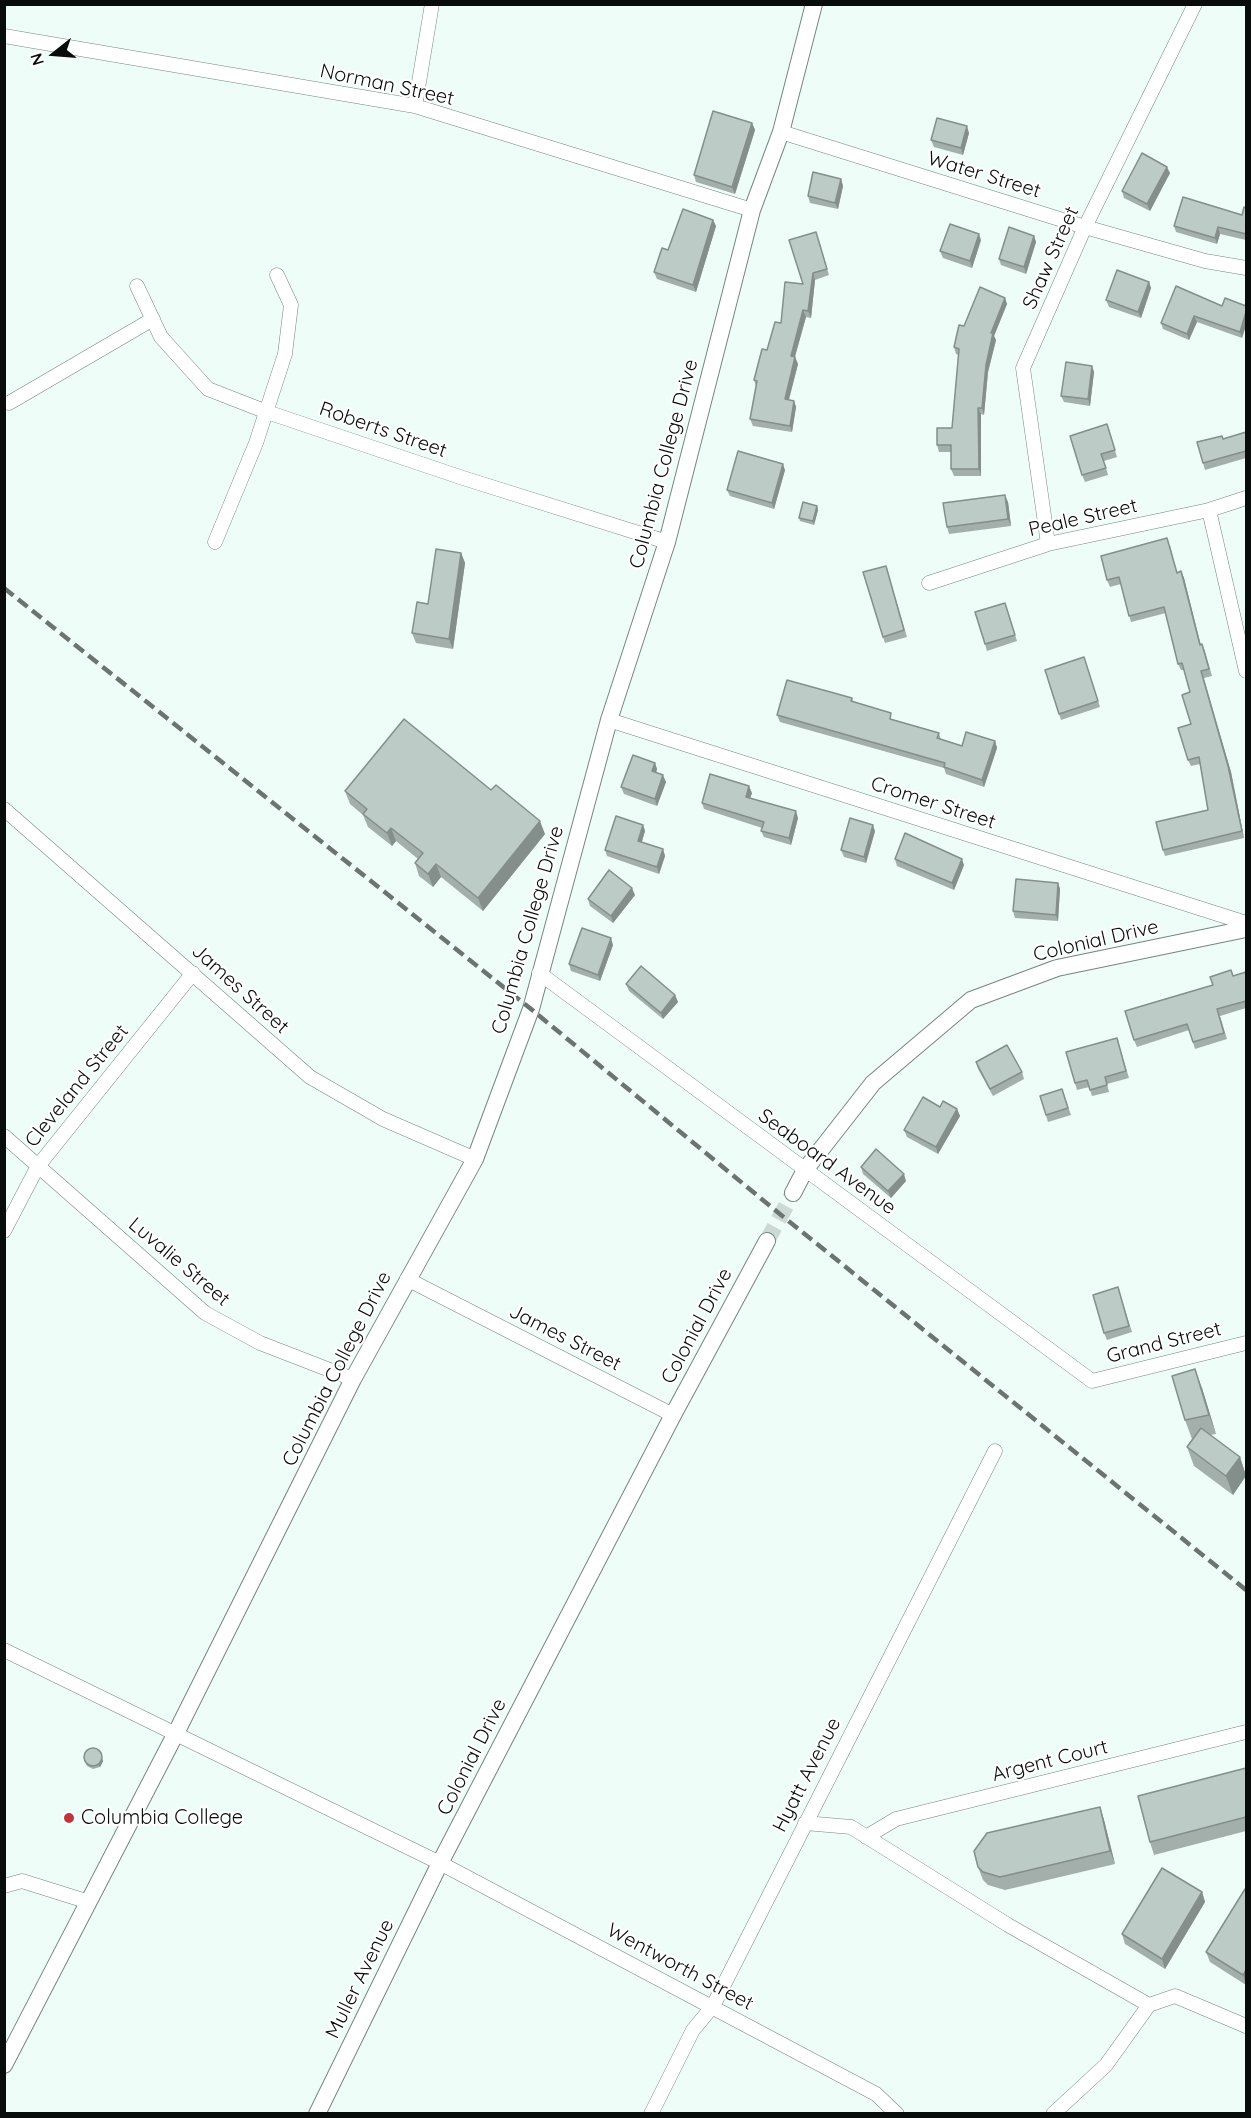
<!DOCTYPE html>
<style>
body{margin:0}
#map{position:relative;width:1251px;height:2118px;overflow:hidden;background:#eefdf8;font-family:Quicksand,sans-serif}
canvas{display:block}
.frame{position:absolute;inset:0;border:6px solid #080d0b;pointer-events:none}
.north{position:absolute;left:24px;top:24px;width:60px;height:60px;-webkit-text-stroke:4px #fff;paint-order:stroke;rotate:253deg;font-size:16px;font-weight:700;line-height:24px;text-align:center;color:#080d0b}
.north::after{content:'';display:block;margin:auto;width:21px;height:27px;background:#080d0b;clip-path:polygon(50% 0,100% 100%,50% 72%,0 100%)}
</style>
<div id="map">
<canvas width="1251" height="2118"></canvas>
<div class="frame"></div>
<div class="north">N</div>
</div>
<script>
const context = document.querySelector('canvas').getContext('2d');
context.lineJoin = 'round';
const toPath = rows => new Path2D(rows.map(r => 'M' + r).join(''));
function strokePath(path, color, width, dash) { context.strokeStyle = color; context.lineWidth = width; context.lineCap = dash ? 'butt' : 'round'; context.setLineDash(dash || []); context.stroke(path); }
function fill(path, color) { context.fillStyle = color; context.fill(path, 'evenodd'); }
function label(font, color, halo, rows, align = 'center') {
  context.font = font + ' Quicksand,sans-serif'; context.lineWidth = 4.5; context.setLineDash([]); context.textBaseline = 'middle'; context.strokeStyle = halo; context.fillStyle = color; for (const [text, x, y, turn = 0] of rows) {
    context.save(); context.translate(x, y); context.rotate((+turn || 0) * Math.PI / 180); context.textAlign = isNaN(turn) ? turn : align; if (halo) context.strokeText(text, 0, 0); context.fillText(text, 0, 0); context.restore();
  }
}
const tertiaryTunnel = toPath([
 [767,1241,793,1193]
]);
const minor = toPath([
 [4,36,415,106,752,210],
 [415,106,432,4],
 [781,132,1085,227,1205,261,1246,268],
 [137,286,161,337,208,389,267,412,463,478,667,542],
 [9,403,153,319],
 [1209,510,1246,671],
 [215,542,256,443,285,354,291,305,277,275],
 [1048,544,1023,368,1085,227,1195,4],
 [929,583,1048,544,1209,510,1246,498],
 [609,720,1246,923],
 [4,809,310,1077,383,1119,475,1159],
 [539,973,1092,1381,1246,1343],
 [4,1136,205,1313,260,1343,353,1379],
 [4,1231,38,1166,193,973],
 [407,1279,673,1415],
 [4,1650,440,1863,876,2094,897,2114],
 [805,1823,851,1827,1008,1925,1149,2005,1175,1996,1246,2026],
 [866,1837,896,1819,1246,1732],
 [4,1886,22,1881,89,1902],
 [651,2114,693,2030,713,2006,995,1451],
 [1053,2114,1106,2065,1149,2005]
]);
const tertiary = toPath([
 [793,1193,805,1170,873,1083,971,1000,1057,968,1246,929],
 [4,2065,176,1733,353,1379,475,1159,531,1009,609,720,667,542,752,210,781,132,814,4],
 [317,2114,440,1863,673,1415,767,1241]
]);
const rail = toPath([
 [4,588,531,1009,775,1210,1246,1590]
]);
const wall = toPath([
 [752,123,755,130,735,194,696,182,694,175],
 [969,133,963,155,934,147,931,140],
 [1170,173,1150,211,1124,198,1122,191],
 [841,179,843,186,838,209,810,203,808,196],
 [1246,208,1246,240,1220,234,1217,244,1176,232,1174,226,1242,215],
 [713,220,716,226,696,292,657,279,654,272,668,250],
 [1034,236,1036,242,1026,274,1001,265,999,259],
 [818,238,829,275,815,280,811,318,806,317,795,357,798,364,789,400,794,401,796,407,792,432,753,426,750,419,756,386,754,380,767,350,803,284],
 [981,240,972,268,943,258,940,251],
 [1149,282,1151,288,1141,318,1109,307,1106,300],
 [1005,298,1007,304,994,336,996,340,988,372,984,415,981,414,981,476,954,476,951,469,951,452,939,452,937,445,952,428,959,355,956,354,954,347],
 [1222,306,1246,306,1242,338,1197,322,1189,340,1163,329,1161,323],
 [1092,366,1094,372,1090,406,1064,402,1061,396],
 [1107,424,1117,457,1104,461,1108,475,1085,482,1082,475],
 [1246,432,1246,458,1205,470,1203,463,1223,439],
 [785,470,774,509,730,496,727,490],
 [1008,502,1011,526,949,534,947,527],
 [817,506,818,510,814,525,800,521,799,518],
 [1170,545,1177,573,1181,571,1184,578,1201,645,1202,644,1205,651,1212,676,1204,678,1231,772,1244,838,1165,856,1163,850,1208,810,1200,764,1191,766,1188,760,1191,724,1190,692,1184,670,1181,670,1178,664,1166,613,1131,622,1121,584,1110,587,1107,580],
 [461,553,465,563,453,649,416,643,412,633,428,604],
 [886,566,907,637,885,643,883,637],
 [1005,603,1017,641,987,651,985,644],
 [1084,657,1100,707,1061,720,1045,670],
 [852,698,853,702,894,720,939,733,941,740,962,746,995,741,997,748,984,787,946,774,944,768,780,722,777,715],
 [655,763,657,769,656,773,666,782,657,806,624,794,621,787],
 [345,791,545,834,483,911,441,877,433,887,419,876,415,863,418,859,396,841,392,846,368,827,363,815,350,804],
 [752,793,750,798,798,818,791,845,764,837,761,831,762,828,704,809,702,803],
 [643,825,645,831,642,842,663,849,665,856,659,874,607,856,605,850],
 [875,831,866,863,844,857,841,850],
 [895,859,964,865,954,890,897,866],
 [1058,883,1060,889,1058,921,1015,918,1013,911],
 [635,895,613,923,590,906,588,899],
 [613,945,600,981,571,971,569,964],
 [1246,972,1246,1008,1220,1016,1227,1039,1195,1049,1189,1030,1137,1047,1134,1040,1213,985,1234,976],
 [626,984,675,995,678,1002,663,1019,629,991],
 [1117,1038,1129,1078,1107,1084,1109,1092,1092,1096,1089,1087,1077,1090,1075,1083],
 [976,1062,1022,1072,1024,1079,993,1096,978,1069],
 [1062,1089,1071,1115,1048,1122,1040,1096],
 [940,1107,957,1109,960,1116,938,1154,907,1137,904,1130],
 [861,1167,906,1181,891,1198,863,1174],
 [1120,1294,1132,1332,1107,1340,1104,1333],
 [1202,1388,1216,1434,1210,1435,1240,1457,1246,1475,1233,1495,1194,1466,1187,1447,1192,1439,1185,1420],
 [84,1755,103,1761,100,1767,93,1769,87,1766],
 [1246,1768,1246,1831,1154,1855,1150,1842],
 [1100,1807,1104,1820,1115,1864,1005,1890,988,1885,983,1880,978,1867],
 [1246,1890,1246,1985,1210,1962,1206,1952],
 [1202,1892,1205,1902,1165,1969,1125,1944,1122,1934]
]);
const shadedWall = toPath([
 [752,123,755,130,735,194,732,187],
 [967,126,969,133,963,155,961,148],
 [1167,167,1170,173,1150,211,1147,204],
 [841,179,843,186,838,209,835,203],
 [713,220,716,226,696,292,693,285],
 [1218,227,1220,234,1217,244,1215,238],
 [979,234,981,240,972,268,970,261],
 [1034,236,1036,242,1026,274,1024,267],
 [813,273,815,280,811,318,808,311],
 [1149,282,1151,288,1141,318,1138,312],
 [1005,298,1007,304,994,336,996,340,988,372,984,415,982,408,986,365,991,333],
 [803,310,806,317,793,363,791,356],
 [1246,312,1246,326,1242,338,1240,332],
 [1194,316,1197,322,1189,340,1187,334],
 [795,357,798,364,787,406,785,399],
 [1092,366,1094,372,1090,406,1088,399],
 [794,401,796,407,792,432,790,426],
 [978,408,981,414,981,476,979,469],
 [783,464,785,470,774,509,772,503],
 [1005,495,1008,502,1011,526,1008,519],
 [817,506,818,510,814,525,813,521],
 [461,553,465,563,453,649,449,639],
 [1181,571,1184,578,1202,652,1200,645],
 [1201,671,1231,772,1244,838,1242,831],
 [995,741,997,748,984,787,982,780],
 [655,763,657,769,654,778,652,771],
 [663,775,666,782,657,806,655,799],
 [749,786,752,793,748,804,746,797],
 [796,811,798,818,791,845,789,838],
 [540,821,545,834,483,911,478,898],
 [643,825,645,831,640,847,638,841],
 [873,825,875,831,866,863,864,857],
 [391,828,396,841,392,846,387,833],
 [663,849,665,856,659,874,657,867],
 [962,859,964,865,954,890,952,883],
 [436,864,441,877,433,887,428,874],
 [1058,883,1060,889,1058,921,1056,915],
 [632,888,635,895,613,923,611,916],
 [611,938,613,945,600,981,598,975],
 [675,995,678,1002,663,1019,661,1013],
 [957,1109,960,1116,938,1154,936,1147],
 [904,1174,906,1181,891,1198,888,1191],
 [1195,1369,1202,1388,1216,1434,1209,1415],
 [1240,1457,1246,1476,1233,1495,1226,1476],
 [101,1754,103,1761,100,1767,98,1764],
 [1100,1807,1104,1820,1115,1864,1110,1851],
 [1202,1892,1205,1902,1165,1969,1162,1959],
 [1246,1970,1246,1984,1243,1975]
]);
const building = toPath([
 [713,111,752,123,732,187,694,175,713,111],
 [937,118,967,126,961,148,931,140,937,118],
 [1142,153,1167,167,1147,204,1122,191,1142,153],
 [813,172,841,179,835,203,808,196,813,172],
 [1183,197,1242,215,1244,207,1246,208,1246,234,1218,227,1215,238,1174,226,1183,197],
 [683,209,713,220,693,285,654,272,662,248,668,250,683,209],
 [950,224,979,234,970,261,940,251,950,224],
 [1009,227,1034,236,1024,267,999,259,1009,227],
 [816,232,827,269,813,273,808,311,803,310,791,356,795,357,785,399,794,401,790,426,750,419,757,381,754,380,762,349,767,350,775,322,781,323,785,282,803,284,789,240,816,232],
 [1117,270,1149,282,1138,312,1106,300,1117,270],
 [1176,286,1222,306,1225,298,1246,306,1246,312,1240,332,1194,316,1187,334,1161,323,1176,286],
 [980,287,1005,298,991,333,993,333,986,365,982,408,978,408,979,469,951,469,951,445,937,445,937,428,952,428,959,349,954,347,959,325,964,326,980,287],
 [1066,362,1092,366,1088,399,1061,396,1066,362],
 [1107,424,1115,450,1101,454,1106,468,1082,475,1070,436,1107,424],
 [1246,432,1246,451,1203,463,1197,442,1222,436,1223,439,1246,432],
 [738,451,783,464,772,503,727,490,738,451],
 [1005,495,1008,519,947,527,943,503,1005,495],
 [803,502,817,506,813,521,799,518,803,502],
 [1167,538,1177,573,1181,571,1200,645,1202,644,1209,669,1201,671,1228,766,1242,831,1163,850,1156,822,1208,810,1199,757,1188,760,1178,728,1191,724,1182,695,1190,692,1182,663,1178,664,1164,607,1129,616,1119,577,1107,580,1101,556,1167,538],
 [436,549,461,553,449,639,412,633,417,602,428,604,436,549],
 [886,566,904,630,883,637,863,572,886,566],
 [1005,603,1015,635,985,644,975,612,1005,603],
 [1084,657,1098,701,1059,714,1045,670,1084,657],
 [787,680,852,698,851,701,891,713,890,719,939,733,937,738,962,746,966,732,995,741,982,780,944,767,945,763,777,715,787,680],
 [404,719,491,790,496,785,540,821,478,898,436,864,428,874,415,863,423,853,391,828,387,833,363,814,367,809,345,791,404,719],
 [633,755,655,763,652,771,663,775,655,799,621,787,633,755],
 [710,774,749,786,746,797,796,811,789,838,761,831,764,822,702,803,710,774],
 [616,816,643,825,638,841,663,849,657,867,605,850,616,816],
 [850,818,873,825,864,857,841,850,850,818],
 [905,833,962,859,952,883,895,859,905,833],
 [609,870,632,888,611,916,588,899,609,870],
 [1016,879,1058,883,1056,915,1013,911,1016,879],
 [582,928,611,938,598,975,569,964,582,928],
 [641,966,675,995,661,1013,626,984,641,966],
 [1231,970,1233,976,1246,972,1246,1001,1217,1009,1224,1033,1193,1042,1187,1024,1134,1040,1125,1011,1213,985,1210,977,1231,970],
 [1117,1038,1126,1071,1105,1077,1107,1085,1090,1090,1087,1080,1075,1083,1066,1052,1117,1038],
 [1007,1045,1022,1072,990,1089,976,1062,1007,1045],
 [1062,1089,1068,1108,1046,1115,1040,1096,1062,1089],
 [923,1097,940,1107,943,1101,957,1109,936,1147,904,1130,923,1097],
 [876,1149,904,1174,888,1191,861,1167,876,1149],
 [1118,1287,1129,1326,1104,1333,1093,1295,1118,1287],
 [1195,1369,1209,1415,1185,1420,1172,1376,1195,1369],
 [1201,1428,1240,1457,1226,1476,1187,1447,1201,1428],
 '84 1757a9 9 0 1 1 18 0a9 9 0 1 1-18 0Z',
 [1246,1768,1246,1817,1150,1842,1138,1796,1246,1768],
 [1100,1807,1110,1851,1000,1877,983,1872,978,1867,974,1851,987,1833,1100,1807],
 [1162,1868,1202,1892,1162,1959,1122,1934,1162,1868],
 [1245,1889,1246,1890,1246,1970,1243,1975,1206,1952,1245,1889]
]);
const markers = [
 [69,1818,6,"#c3333d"]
];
const streetNames = [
 ["Norman Street",387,85,12],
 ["Water Street",984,175,17],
 ["Shaw Street",1051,258,-66],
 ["Roberts Street",383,430,19],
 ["Columbia College Drive",664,464,-75],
 ["Peale Street",1083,518,-13],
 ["Cromer Street",933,803,18],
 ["Columbia College Drive",528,930,-74],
 ["Colonial Drive",1096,941,-13],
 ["James Street",240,989,42],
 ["Cleveland Street",77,1086,-51],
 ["Seaboard Avenue",827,1162,36],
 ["Luvalie Street",179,1262,40],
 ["Colonial Drive",697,1326,-62],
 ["James Street",565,1338,27],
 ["Grand Street",1164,1343,-14],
 ["Columbia College Drive",337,1369,-63],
 ["Colonial Drive",472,1757,-63],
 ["Argent Court",1050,1761,-14],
 ["Hyatt Avenue",807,1775,-63],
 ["Wentworth Street",680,1967,28],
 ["Muller Avenue",360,1979,-64]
];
const poiNames = [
 ["Columbia College",81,1818]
];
strokePath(tertiaryTunnel, '#ccd9d4', 16, [16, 8]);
strokePath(minor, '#788580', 15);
strokePath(tertiary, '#788580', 18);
strokePath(minor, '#fff', 14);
strokePath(tertiary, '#fff', 16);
strokePath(rail, '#6b7471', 4.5, [12, 6]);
fill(wall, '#a3afaa');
fill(shadedWall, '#848e8b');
fill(building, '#bdcbc6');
strokePath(building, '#848e8b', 1.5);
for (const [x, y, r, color] of markers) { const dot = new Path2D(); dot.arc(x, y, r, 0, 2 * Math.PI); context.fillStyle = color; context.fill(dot); strokePath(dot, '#fff', 2); }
label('20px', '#080d0b', '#fff', streetNames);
label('20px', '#080d0b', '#fff', poiNames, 'left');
</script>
